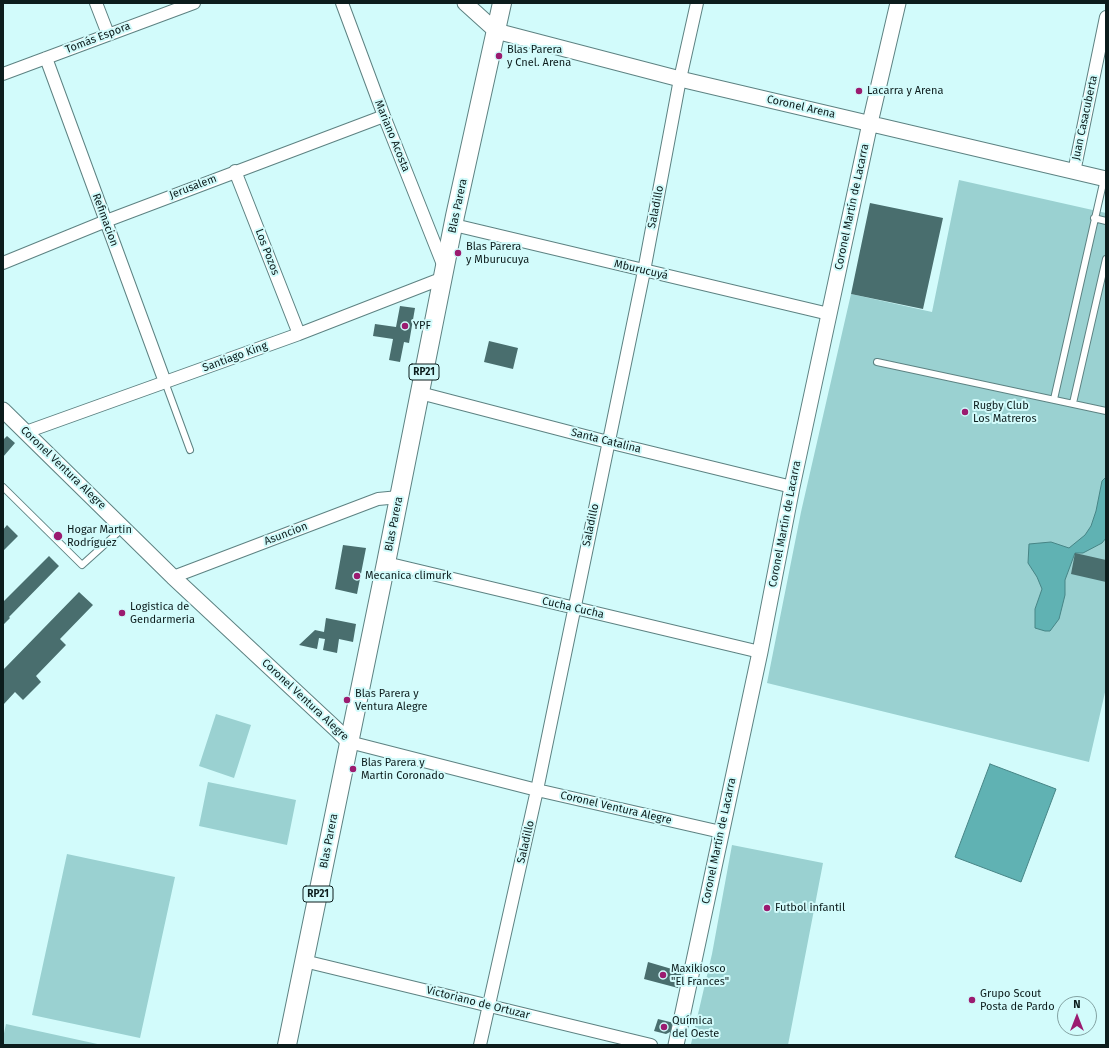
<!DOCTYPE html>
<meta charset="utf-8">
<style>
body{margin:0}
#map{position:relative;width:1109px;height:1048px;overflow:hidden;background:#d2fbfb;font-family:"Fira Sans",sans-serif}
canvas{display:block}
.frame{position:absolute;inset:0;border:4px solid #0c1c1c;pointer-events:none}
.north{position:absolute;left:1057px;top:996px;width:40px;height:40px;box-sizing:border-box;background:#d2fbfb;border:1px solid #83a2a2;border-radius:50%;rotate:0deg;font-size:11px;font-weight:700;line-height:16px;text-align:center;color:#0c1c1c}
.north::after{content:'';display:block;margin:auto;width:14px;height:18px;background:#9b1b70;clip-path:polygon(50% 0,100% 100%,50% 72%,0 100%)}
</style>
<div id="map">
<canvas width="1109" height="1048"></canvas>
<div class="frame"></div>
<div class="north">N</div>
</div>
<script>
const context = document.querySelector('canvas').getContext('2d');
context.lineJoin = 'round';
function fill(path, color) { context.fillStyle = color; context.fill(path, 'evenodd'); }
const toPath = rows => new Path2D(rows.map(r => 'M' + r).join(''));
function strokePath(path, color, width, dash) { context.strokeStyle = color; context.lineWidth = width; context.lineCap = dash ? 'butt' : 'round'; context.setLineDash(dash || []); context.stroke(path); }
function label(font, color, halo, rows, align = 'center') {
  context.font = font + ' "Fira Sans",sans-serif'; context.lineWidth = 4; context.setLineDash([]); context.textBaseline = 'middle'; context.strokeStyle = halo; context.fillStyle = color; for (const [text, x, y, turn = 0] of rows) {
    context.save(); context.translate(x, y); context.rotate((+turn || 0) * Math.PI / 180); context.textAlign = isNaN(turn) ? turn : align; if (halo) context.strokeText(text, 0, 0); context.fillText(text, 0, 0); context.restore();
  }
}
const green = toPath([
 [959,180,1106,213,1106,688,1089,762,767,683,801,512,851,294,932,312],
 [216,714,251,725,234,778,199,766],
 [208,782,296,800,287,845,199,826],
 [732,845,823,863,788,1045,691,1044,712,954],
 [67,854,175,877,140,1038,32,1015],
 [6,1024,102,1045,3,1045,3,1038]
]);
const water = toPath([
 [1106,477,1106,538,1102,543,1083,553,1075,553,1065,580,1065,595,1059,619,1050,631,1045,631,1035,628,1035,609,1042,589,1037,577,1028,563,1029,544,1051,542,1069,548,1085,535,1091,526,1096,511,1102,481,1106,477],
 [990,764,1056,789,1021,882,955,857,990,764]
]);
const building = toPath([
 [870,203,943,218,923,309,851,294],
 [400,306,415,308,409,343,404,342,400,362,389,360,393,339,373,336,375,324,396,327],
 [489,341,518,348,513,369,484,362],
 [7,436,15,443,3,457,3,440],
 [7,525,18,536,3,551,3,530],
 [343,545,366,548,357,594,335,589],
 [1075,553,1106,560,1106,582,1071,574],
 [49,556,59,566,9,617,10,618,3,625,3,602],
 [79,592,93,605,60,639,66,645,36,676,41,682,23,700,15,692,3,705,3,670],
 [326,618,356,624,353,642,339,639,337,653,323,650,325,639,319,638,317,649,299,645,315,630,324,632],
 [648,962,682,972,678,988,644,979],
 [658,1019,674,1023,672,1031,666,1034,654,1031]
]);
const service = toPath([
 [1094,218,1106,221],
 [877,362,1106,411],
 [165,382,190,450],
 [1054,399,1104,179],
 [1073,403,1106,259],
 [3,487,82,565,123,528]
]);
const minor = toPath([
 [96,3,108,34],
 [342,3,384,116,444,267],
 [46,58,165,382],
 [3,74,194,3],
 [235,171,299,334],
 [1074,172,1106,17],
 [454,225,829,314],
 [3,263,106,221,384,116],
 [420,393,608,442,792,487],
 [26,432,299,334,443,278],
 [386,563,760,652],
 [173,577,378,499,399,497],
 [349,742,537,790,721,832],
 [304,961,651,1045],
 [480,1045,537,790,644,271,680,79,697,3]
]);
const tertiary = toPath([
 [465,3,496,31,680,79,1106,179],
 [3,410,173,577,337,730,349,742],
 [676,1045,760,652,792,487,870,123,898,3]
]);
const primary = toPath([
 [287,1045,386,563,455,216,502,3]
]);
const markers = [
 [499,56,4,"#9b1b70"],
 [859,91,4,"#9b1b70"],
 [458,253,4,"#9b1b70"],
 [405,326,4,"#9b1b70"],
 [965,412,4,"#9b1b70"],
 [58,536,5,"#9b1b70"],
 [357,576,4,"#9b1b70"],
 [122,613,4,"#9b1b70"],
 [347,700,4,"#9b1b70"],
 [353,769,4,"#9b1b70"],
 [767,908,4,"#9b1b70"],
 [663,975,4,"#9b1b70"],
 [972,1000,4,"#9b1b70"],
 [664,1027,4,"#9b1b70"]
];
const shields = [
 [424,372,30],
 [318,894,30]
];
const shieldNames = [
 ["RP21",424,372],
 ["RP21",318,894]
];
const streetNames = [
 ["Tomás Espora",98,38,-21],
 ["Coronel Arena",801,107,13],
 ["Juan Casacuberta",1085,118,-78],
 ["Mariano Acosta",392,136,68],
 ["Jerusalem",193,187,-21],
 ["Blas Parera",458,206,-78],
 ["Saladillo",656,207,-79],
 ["Coronel Martín de Lacarra",852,207,-78],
 ["Refimacion",105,220,70],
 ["Los Pozos",267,252,69],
 ["Mburucuyá",641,270,13],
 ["Santiago King",235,357,-20],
 ["Santa Catalina",606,441,14],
 ["Coronel Ventura Alegre",63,468,44],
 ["Blas Parera",394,524,-79],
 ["Coronel Martín de Lacarra",785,524,-79],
 ["Saladillo",591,525,-78],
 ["Asuncion",286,534,-21],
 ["Cucha Cucha",573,608,13],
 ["Coronel Ventura Alegre",305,700,43],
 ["Coronel Ventura Alegre",616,808,13],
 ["Blas Parera",329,841,-79],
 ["Coronel Martín de Lacarra",719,841,-78],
 ["Saladillo",526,842,-77],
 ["Victoriano de Ortuzar",478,1003,14]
];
const poiNames = [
 ["Blas Parera",507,50],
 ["y Cnel. Arena",507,63],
 ["Lacarra y Arena",867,91],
 ["Blas Parera",466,247],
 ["y Mburucuya",466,260],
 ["YPF",413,326],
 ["Rugby Club",973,406],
 ["Los Matreros",973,419],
 ["Hogar Martin",67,530],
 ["Rodríguez",67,543],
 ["Mecanica climurk",365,576],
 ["Logistica de",130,607],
 ["Gendarmeria",130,620],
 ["Blas Parera y",355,694],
 ["Ventura Alegre",355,707],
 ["Blas Parera y",361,763],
 ["Martin Coronado",361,776],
 ["Futbol infantil",775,908],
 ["Maxikiosco",671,969],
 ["\"El Frances\"",671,982],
 ["Grupo Scout",980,994],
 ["Posta de Pardo",980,1007],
 ["Química",672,1021],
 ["del Oeste",672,1034]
];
fill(green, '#9ad1d1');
fill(water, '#60b2b3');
strokePath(water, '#478586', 1);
fill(building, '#496e6e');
strokePath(service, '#5d8282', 8);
strokePath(minor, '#5d8282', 14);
strokePath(tertiary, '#5d8282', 17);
strokePath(primary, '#5d8282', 20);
strokePath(service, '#fff', 6);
strokePath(minor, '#fff', 12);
strokePath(tertiary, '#fff', 15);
strokePath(primary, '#fff', 18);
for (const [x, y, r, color] of markers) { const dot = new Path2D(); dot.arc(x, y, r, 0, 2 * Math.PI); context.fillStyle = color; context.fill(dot); strokePath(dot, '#d2fbfb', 1.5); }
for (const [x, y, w] of shields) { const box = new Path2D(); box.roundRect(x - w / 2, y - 8, w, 16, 3); context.fillStyle = '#d2fbfb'; context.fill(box); strokePath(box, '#0c1c1c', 1); }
label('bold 10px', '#0c1c1c', null, shieldNames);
label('11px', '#0c1c1c', '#d2fbfb', streetNames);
label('11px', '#0c1c1c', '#d2fbfb', poiNames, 'left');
</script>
